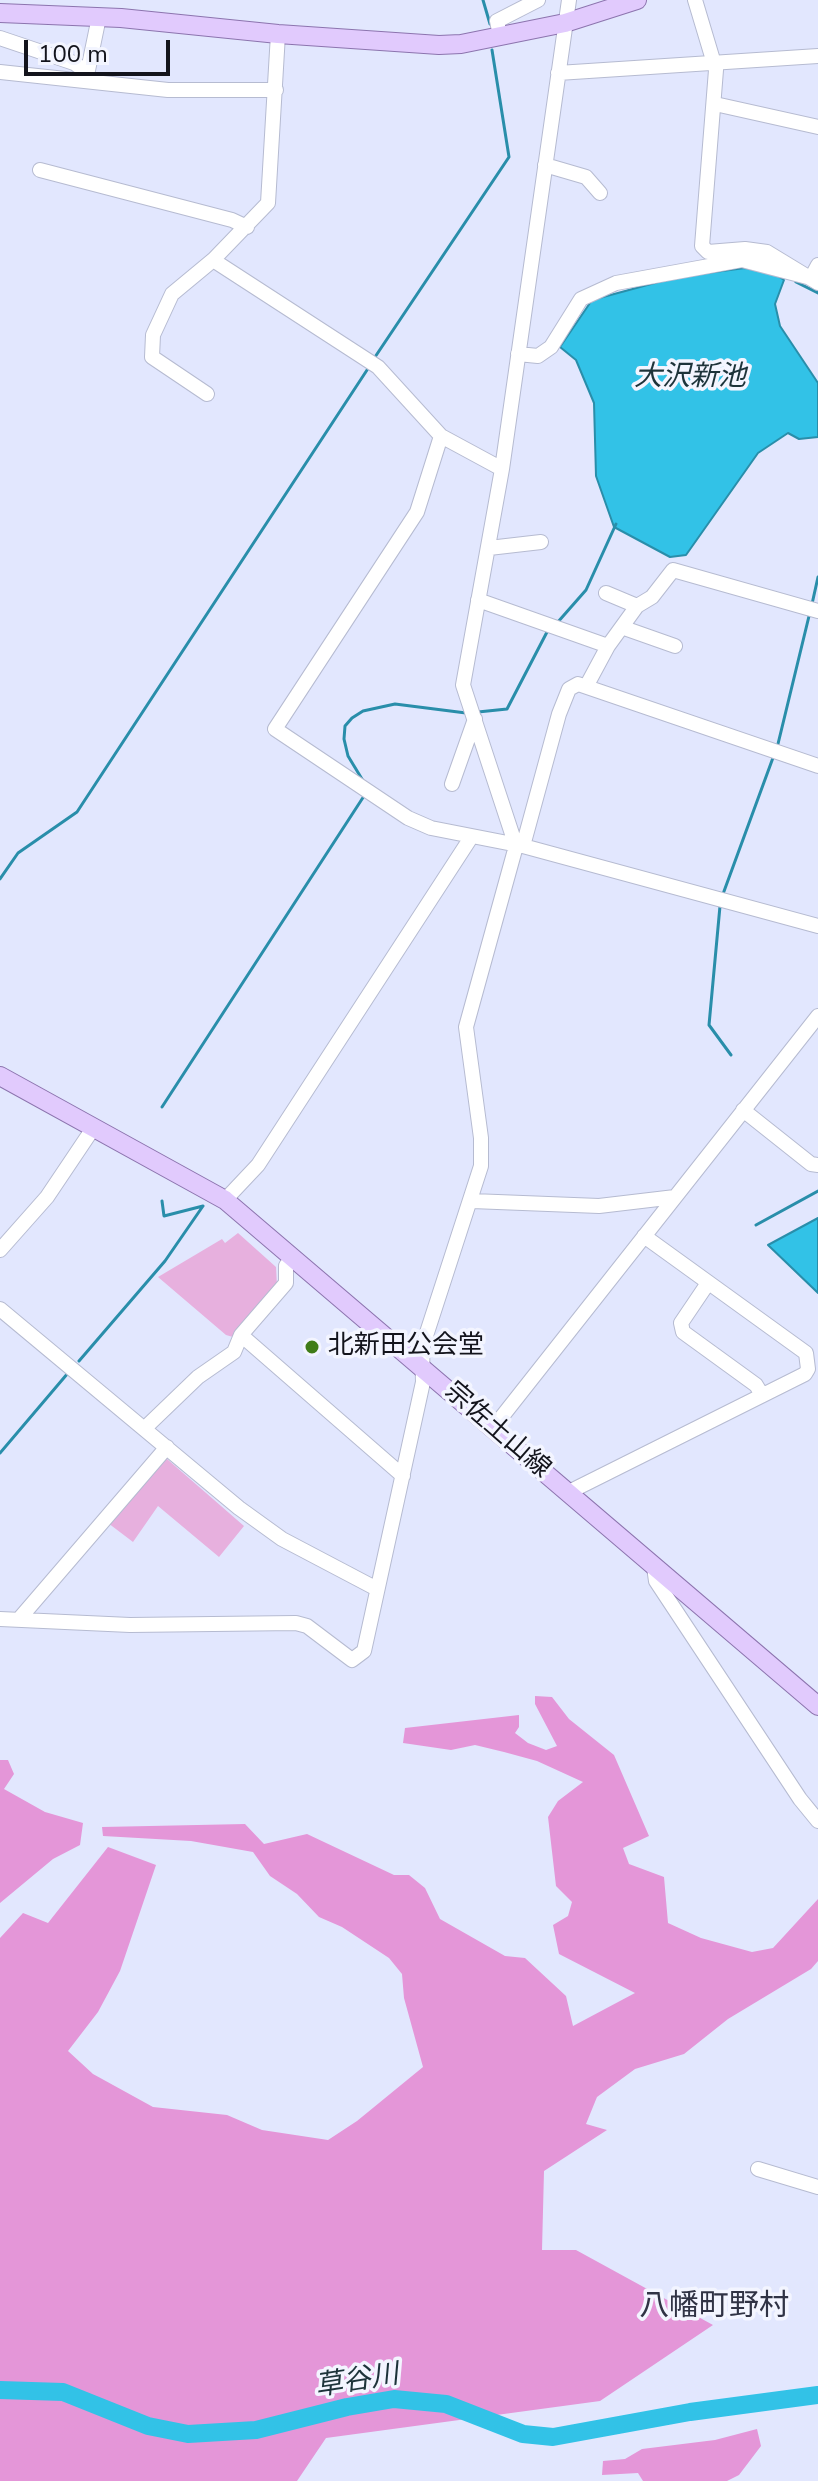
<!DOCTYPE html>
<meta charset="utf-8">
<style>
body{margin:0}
#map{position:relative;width:818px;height:2481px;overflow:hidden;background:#e2e7fe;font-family:"Nunito Sans",sans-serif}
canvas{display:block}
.scale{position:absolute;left:24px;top:40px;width:146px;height:36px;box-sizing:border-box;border:4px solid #13141c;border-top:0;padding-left:10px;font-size:24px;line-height:28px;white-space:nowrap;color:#13141c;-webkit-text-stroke:6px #f3f5ff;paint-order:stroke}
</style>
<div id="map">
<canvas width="818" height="2481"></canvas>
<div class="scale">100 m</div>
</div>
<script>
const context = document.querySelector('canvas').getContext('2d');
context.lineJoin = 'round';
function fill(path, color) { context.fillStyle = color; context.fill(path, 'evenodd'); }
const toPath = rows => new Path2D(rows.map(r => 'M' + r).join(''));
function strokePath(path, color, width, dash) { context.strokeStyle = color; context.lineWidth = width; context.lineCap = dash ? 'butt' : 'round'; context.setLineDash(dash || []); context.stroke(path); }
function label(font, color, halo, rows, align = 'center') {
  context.font = font + ' "Nunito Sans","Noto Sans JP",sans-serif'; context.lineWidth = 7; context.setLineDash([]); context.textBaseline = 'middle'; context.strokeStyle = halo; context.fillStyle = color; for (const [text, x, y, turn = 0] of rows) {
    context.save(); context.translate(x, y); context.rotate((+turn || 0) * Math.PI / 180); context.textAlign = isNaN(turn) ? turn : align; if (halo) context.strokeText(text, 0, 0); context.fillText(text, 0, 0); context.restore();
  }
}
const green = toPath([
 [238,1233,276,1267,277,1286,233,1337,226,1335,158,1277,222,1239,225,1243],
 [162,1459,167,1459,244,1526,219,1557,158,1506,133,1542,108,1523]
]);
const forest = toPath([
 [535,1696,552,1697,569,1719,614,1755,649,1836,623,1848,629,1864,664,1877,668,1923,701,1938,752,1952,773,1948,818,1899,818,1961,811,1969,728,2019,684,2054,635,2069,597,2097,586,2124,607,2130,544,2171,542,2250,576,2250,713,2325,600,2401,326,2438,297,2481,0,2481,0,1938,23,1913,48,1923,108,1847,156,1865,120,1971,98,2012,68,2051,93,2074,153,2107,227,2115,262,2130,328,2140,357,2121,423,2067,404,1998,402,1974,389,1958,342,1927,319,1917,297,1894,270,1876,253,1852,191,1841,103,1836,102,1827,245,1824,264,1844,307,1834,394,1875,409,1875,425,1888,440,1919,505,1956,525,1958,566,1996,573,2026,635,1993,559,1954,553,1925,568,1916,572,1902,556,1886,548,1817,558,1801,583,1782,537,1761,504,1752,475,1745,451,1750,403,1743,405,1728,519,1715,519,1727,515,1733,528,1743,546,1750,557,1746,535,1704],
 [0,1760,8,1760,14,1774,4,1789,45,1812,83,1823,80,1845,53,1859,0,1903],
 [757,2429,761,2446,739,2475,727,2481,643,2481,638,2473,602,2475,603,2461,625,2459,642,2449,715,2440]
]);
const water = toPath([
 [745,268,775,274,784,280,775,304,780,326,818,383,818,437,799,439,788,433,758,453,686,555,670,557,614,527,596,476,594,403,576,360,560,347,592,300,677,277,745,268],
 [818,1218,818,1293,768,1245,818,1218]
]);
const stream = toPath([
 [483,0,490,24],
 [796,282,818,293],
 [373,360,509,157,492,50],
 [812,604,818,577],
 [557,623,586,590,616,524],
 [478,712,507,709,547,632],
 [777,748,810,612],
 [365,784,348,756,344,739,345,726,352,718,363,711,395,704,466,713],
 [0,879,18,853,77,812,369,367],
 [723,894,774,755],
 [720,906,709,1025,731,1055],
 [162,1107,364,796],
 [756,1225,818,1191],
 [79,1361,165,1261,203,1206,164,1216,162,1201],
 [0,1453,68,1373]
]);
const river = toPath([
 [0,2390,63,2392,148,2426,188,2434,256,2430,347,2407,394,2399,446,2404,523,2434,553,2437,690,2412,818,2395]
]);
const minor = toPath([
 [695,0,716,70,702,246,708,252,745,249,767,252,818,283],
 [500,36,497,21,538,0],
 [0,38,74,63,87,72],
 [0,72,168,90,276,90],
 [558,73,818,56],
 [86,80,99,17],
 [715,104,818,127],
 [545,165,586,177,600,193],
 [40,170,232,220,247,227],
 [213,260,378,367,441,436,417,512,275,729,408,818,431,828,523,846,818,926],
 [518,354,538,356,551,347,581,299,616,283,742,260,811,278,818,265],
 [207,394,152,357,153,335,172,294,213,260,268,203,278,34],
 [441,436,502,469],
 [489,548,541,542],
 [606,593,637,606],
 [478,600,608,646],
 [624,628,675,646],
 [587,685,608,646,637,606,652,597,673,570,818,611],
 [452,784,475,719],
 [523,846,559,714,569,689,578,684,818,766],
 [743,1110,811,1164,818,1165],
 [225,1200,258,1165,470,839],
 [472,1201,599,1206,675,1197],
 [0,1250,47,1197,94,1127],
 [708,1283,681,1323,683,1332,756,1385,762,1395],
 [0,1309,239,1508,282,1539,377,1589],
 [241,1335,403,1476],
 [146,1427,198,1377,234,1352,241,1335,286,1283,286,1266,292,1257],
 [493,1428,818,1016],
 [569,1492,805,1374,808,1369,806,1353,644,1236],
 [654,1567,656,1581,800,1799,818,1821],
 [20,1618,167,1447],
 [0,1619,130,1625,296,1623,307,1626,352,1660,364,1651,423,1382,422,1348,481,1166,481,1138,466,1027,516,846,463,685,502,469,569,0],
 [758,2169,818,2187]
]);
const major = toPath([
 [0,13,121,18,278,34,439,45,461,44,565,23,637,0],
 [0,1076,225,1200,818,1706]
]);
const markers = [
 [312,1347,8,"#407c18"]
];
const poiNames = [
 ["北新田公会堂",328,1347]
];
const streetNames = [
 ["宗佐土山線",497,1431,41]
];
const waterNames = [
 ["大沢新池",690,378],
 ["草谷川",357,2382,-9]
];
const quarterNames = [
 ["八幡町野村",714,2308]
];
fill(green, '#e7b0de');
fill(forest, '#e496d8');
fill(water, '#32c2e7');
strokePath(water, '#298eaa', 2);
strokePath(stream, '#298eaa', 3);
strokePath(river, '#32c2e7', 18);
strokePath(minor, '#b6bbd1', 16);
strokePath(major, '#8c74ae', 20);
strokePath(minor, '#fff', 14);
strokePath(major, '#e1cafd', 18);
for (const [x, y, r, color] of markers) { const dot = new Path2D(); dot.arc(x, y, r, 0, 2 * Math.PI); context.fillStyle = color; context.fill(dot); strokePath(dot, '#f3f5ff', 3); }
label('26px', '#13141c', '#f3f5ff', poiNames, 'left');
label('26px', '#13141c', '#f3f5ff', streetNames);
label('italic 28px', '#1d333a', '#f3f5ff', waterNames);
label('30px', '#303345', '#f3f5ff', quarterNames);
</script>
